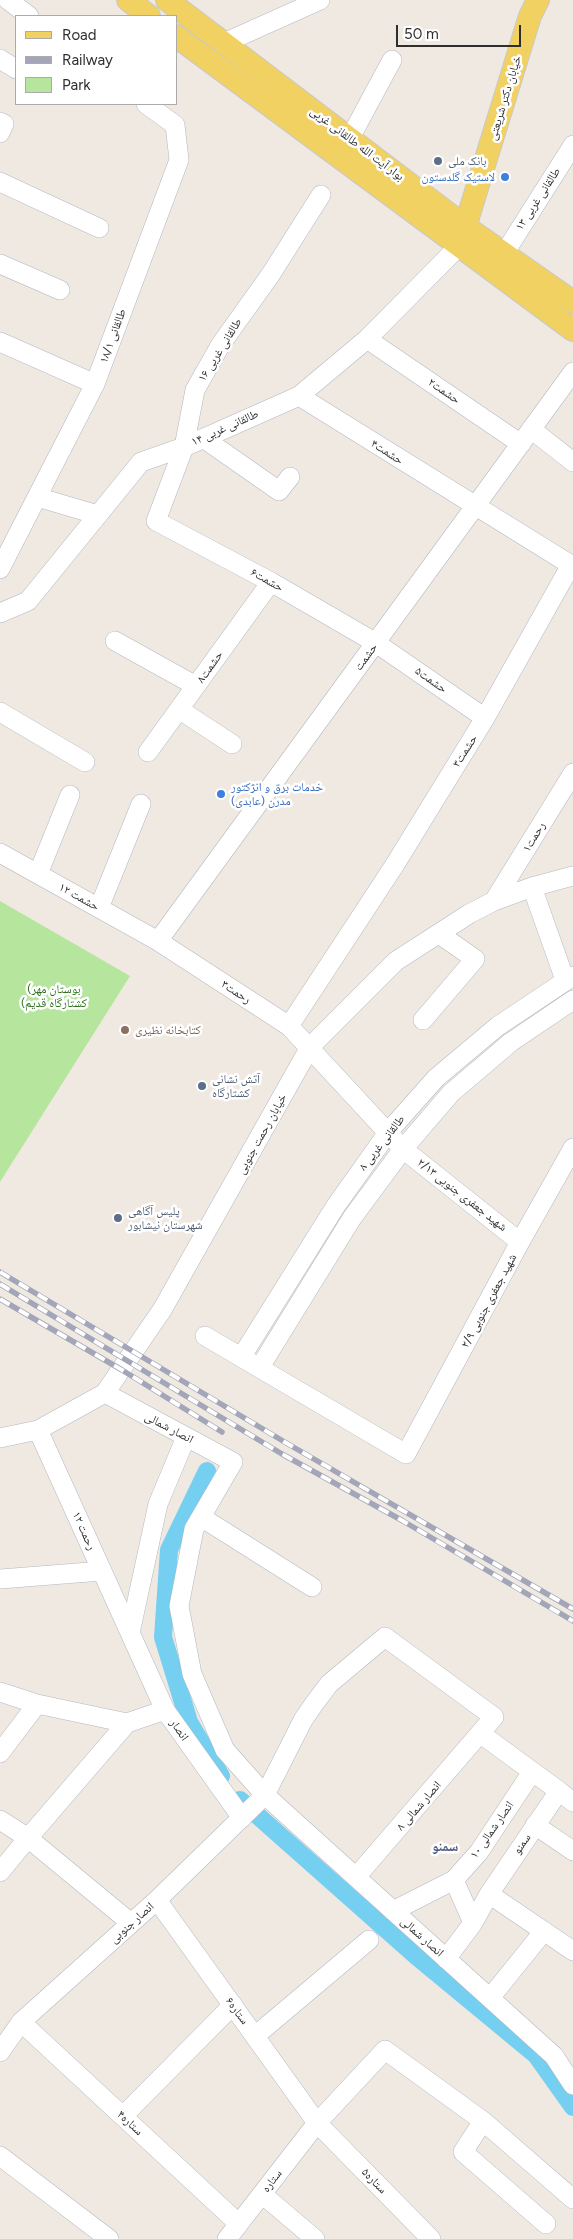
<!DOCTYPE html>
<meta charset="utf-8">
<style>
body{margin:0}
#map{position:relative;width:573px;height:2239px;overflow:hidden;background:#efe9e1;font-family:Figtree,sans-serif}
canvas{display:block}
.legend{position:absolute;left:15px;top:15px;width:162px;height:90px;box-sizing:border-box;background:#fff;border:1px solid #ababab;margin:0;padding:6px 9px;list-style:none;font-size:15px;color:#2e2e2e}
.legend li{display:flex;align-items:center;gap:10px;height:25px}
.legend b{width:25px;border:1px solid #ababab}
.scale{position:absolute;left:396px;top:25px;width:125px;height:22px;box-sizing:border-box;border:2px solid #2e2e2e;border-top:0;padding-left:6px;font-size:15px;line-height:18px;white-space:nowrap;color:#2e2e2e;-webkit-text-stroke:4px #fff;paint-order:stroke}
</style>
<div id="map">
<canvas width="573" height="2239"></canvas>
<ul class="legend">
<li><b style="height:6px;background:#f2d163"></b>Road</li>
<li><b style="height:6px;background:#a3a6b8"></b>Railway</li>
<li><b style="height:14px;background:#b6e59e"></b>Park</li>
</ul>
<div class="scale">50 m</div>
</div>
<script>
const context = document.querySelector('canvas').getContext('2d');
context.lineJoin = 'round';
function fill(path, color) { context.fillStyle = color; context.fill(path, 'evenodd'); }
const toPath = rows => new Path2D(rows.map(r => 'M' + r).join(''));
function strokePath(path, color, width, dash) { context.strokeStyle = color; context.lineWidth = width; context.lineCap = dash ? 'butt' : 'round'; context.setLineDash(dash || []); context.stroke(path); }
function label(font, color, halo, rows, align = 'center') {
  context.font = font + ' Figtree,"Noto Naskh Arabic",sans-serif'; context.lineWidth = 5; context.setLineDash([]); context.textBaseline = 'middle'; context.strokeStyle = halo; context.fillStyle = color; for (const [text, x, y, turn = 0] of rows) {
    context.save(); context.translate(x, y); context.rotate((+turn || 0) * Math.PI / 180); context.textAlign = isNaN(turn) ? turn : align; if (halo) context.strokeText(text, 0, 0); context.fillText(text, 0, 0); context.restore();
  }
}
const green = toPath([
 [0,901,130,976,0,1182]
]);
const canal = toPath([
 [207,1471,169,1550,163,1637,189,1722,221,1776],
 [240,1800,415,1955,536,2055,573,2107]
]);
const minor = toPath([
 [8,0,29,16],
 [224,43,320,0],
 [0,59,16,69],
 [0,122,4,124,0,133],
 [350,138,392,60],
 [0,182,99,228],
 [321,195,271,274,221,344,195,390,184,447,156,521,271,582,376,643,485,718],
 [504,254,573,145],
 [0,264,60,290],
 [367,339,521,444],
 [0,342,95,384],
 [531,429,573,462],
 [203,438,279,491,290,477],
 [37,497,98,515],
 [0,569,95,384,179,160,175,125,146,104],
 [0,613,28,601,141,462,184,447,299,396,367,339,459,246],
 [115,641,196,686],
 [180,710,232,744],
 [0,712,85,762],
 [148,752,271,582],
 [0,853,158,941,289,1026,403,1149,520,1242],
 [38,874,70,795],
 [532,887,565,980],
 [494,901,573,773],
 [99,908,141,804],
 [158,941,573,372],
 [423,1020,475,959,439,934],
 [289,1026,394,866,485,718,571,565,299,396],
 [205,1336,406,1454,520,1242,573,1148],
 [242,1356,335,1207,389,1131,436,1078,498,1026,573,976],
 [260,1367,352,1218,403,1149,451,1093,511,1042,573,1000],
 [105,1393,233,1462,194,1529,179,1606,192,1674,225,1750,265,1795,554,2056,573,2085],
 [38,1430,165,1710,242,1818],
 [0,1438,38,1430,105,1393,162,1310,310,1047,396,961,469,914,494,901,532,887,573,876],
 [201,1517,312,1587],
 [0,1579,102,1571],
 [130,1633,158,1504,186,1437],
 [0,1692,37,1704,127,1723,165,1710],
 [481,1734,559,1791,489,1894,573,1951],
 [0,1753,37,1704],
 [559,1791,573,1802],
 [0,1820,28,1838,127,1723],
 [535,1825,573,1851],
 [0,1872,28,1838,131,1923],
 [454,1880,473,1923,489,1894],
 [157,1900,317,2123,431,2239],
 [393,1911,454,1880,479,1852,532,1772],
 [446,1959,473,1923],
 [490,1998,544,1931],
 [21,2022,239,2224],
 [255,2036,369,1940],
 [0,2052,21,2022,157,1900,265,1795,303,1720,314,1704,329,1684,385,1637,494,1717,356,1877],
 [123,2116,233,2005],
 [483,2121,463,2152,546,2224],
 [0,2156,109,2239],
 [262,2194,315,2239],
 [227,2239,317,2123,385,2050,483,2121,573,2199]
]);
const major = toPath([
 [128,0,149,16],
 [167,0,466,227,573,302],
 [176,36,573,330],
 [461,240,530,16,538,0]
]);
const rail = toPath([
 [0,1272,288,1444,573,1609],
 [0,1284,282,1454,403,1521,573,1621],
 [0,1299,122,1370,222,1432]
]);
const markers = [
 [438,161,5,"#5c6f8a"],
 [505,177,5,"#3f7fe0"],
 [221,794,5,"#3f7fe0"],
 [125,1030,5,"#8d6e63"],
 [202,1086,5,"#5c6f8a"],
 [118,1218,5,"#5c6f8a"]
];
const streetNames = [
 ["خیابان دکتر شریعتی",505,98,-73],
 ["بوار آیت الله طالقانی غربی",357,144,37],
 ["طالقانی غربی ۱۳",538,199,-57],
 ["طالقانی ۱۸/۱",113,336,-70],
 ["طالقانی غربی ۱۶",220,350,-58],
 ["حشمت۲",444,391,34],
 ["طالقانی غربی ۱۴",225,428,-24],
 ["حشمت۴",387,452,32],
 ["حشمت۶",267,580,29],
 ["حشمت",366,657,-54],
 ["حشمت۸",210,667,-55],
 ["حشمت۵",431,680,35],
 ["حشمت۳",465,751,-58],
 ["رحمت۱",534,837,-59],
 ["حشمت ۱۲",79,897,29],
 ["رحمت۳",236,992,33],
 ["خیابان رحمت جنوبی",262,1134,-61],
 ["طالقانی غربی ۸",382,1143,-52],
 ["شهید جعفری جنوبی ۲/۱۳",462,1195,38],
 ["شهید جعفری جنوبی ۲/۹",489,1301,-62],
 ["انصار شمالی",169,1428,28],
 ["رحمت ۱۲",84,1531,66],
 ["انصار",179,1730,55],
 ["انصار شمالی ۸",419,1806,-49],
 ["انصار شمالی ۱۰",492,1830,-55],
 ["سمنو",522,1844,-56],
 ["انصار جنوبی",132,1923,-42],
 ["انصار شمالی",422,1937,42],
 ["ستاره۶",237,2011,54],
 ["ستاره۴",130,2123,43],
 ["ستاره",272,2181,-52],
 ["ستاره۵",374,2181,46]
];
const serviceNames = [
 ["بانک ملی",448,161],
 ["آتش نشانی",212,1079],
 ["کشتارگاه",212,1093],
 ["پلیس آگاهی",128,1211],
 ["شهرستان نیشابور",128,1225]
];
const shopNames = [
 ["لاستیک گلدستون",495,177],
 ["خدمات برق و انژکتور",231,787,"left"],
 ["مدرن (عابدی)",231,801,"left"]
];
const parkNames = [
 ["(بوستان مهر",54,989],
 ["(کشتارگاه قدیم",54,1003]
];
const educationNames = [
 ["کتابخانه نظیری",135,1030]
];
const neighbourhoodNames = [
 ["سمنو",445,1847]
];
fill(green, '#b6e59e');
strokePath(canal, '#75cff0', 18);
strokePath(minor, '#b4b7c1', 20);
strokePath(major, '#c9c9c9', 24);
strokePath(minor, '#fff', 19);
strokePath(major, '#f2d163', 22);
strokePath(rail, '#a3a6b8', 5.5);
strokePath(rail, '#fff', 4, [11]);
for (const [x, y, r, color] of markers) { const dot = new Path2D(); dot.arc(x, y, r, 0, 2 * Math.PI); context.fillStyle = color; context.fill(dot); strokePath(dot, '#fff', 2); }
label('12px', '#2e2e2e', '#fff', streetNames);
label('12px', '#4e5e75', '#fff', serviceNames, 'left');
label('12px', '#366cbe', '#fff', shopNames, 'right');
label('12px', '#2c6e1b', '#fff', parkNames);
label('12px', '#785e54', '#fff', educationNames, 'left');
label('bold 14px', '#4d5680', '#fff', neighbourhoodNames);
</script>
